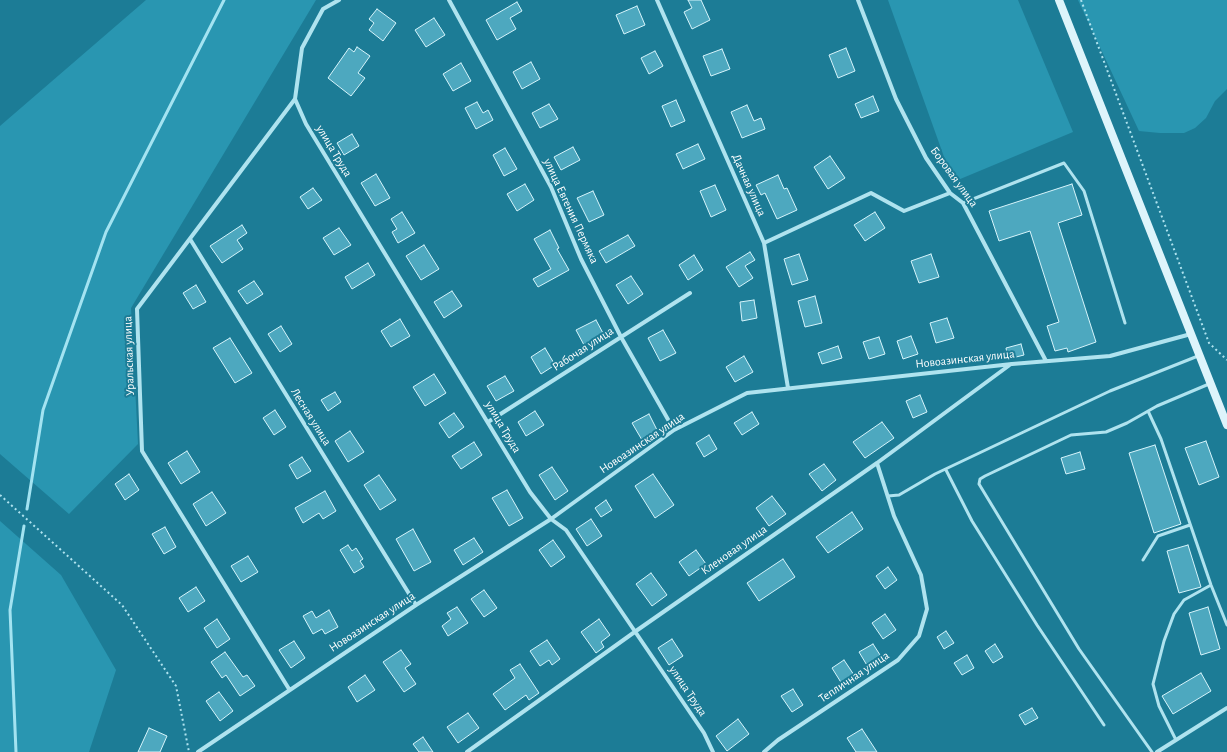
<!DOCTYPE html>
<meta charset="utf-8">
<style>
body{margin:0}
canvas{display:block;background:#1c7c96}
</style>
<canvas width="1227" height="752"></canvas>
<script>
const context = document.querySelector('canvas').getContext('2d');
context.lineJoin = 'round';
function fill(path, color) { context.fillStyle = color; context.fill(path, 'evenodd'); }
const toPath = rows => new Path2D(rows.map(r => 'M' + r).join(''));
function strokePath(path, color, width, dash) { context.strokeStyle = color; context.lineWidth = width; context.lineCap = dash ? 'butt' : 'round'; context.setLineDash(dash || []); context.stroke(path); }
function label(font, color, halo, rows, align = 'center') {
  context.font = font + ' "Alegreya Sans",sans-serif'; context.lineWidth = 4; context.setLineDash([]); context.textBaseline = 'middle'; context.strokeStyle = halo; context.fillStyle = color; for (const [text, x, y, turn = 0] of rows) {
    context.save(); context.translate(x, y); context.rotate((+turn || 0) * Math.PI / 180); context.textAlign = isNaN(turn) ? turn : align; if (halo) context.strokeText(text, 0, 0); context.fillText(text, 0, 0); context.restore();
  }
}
const green = toPath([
 [146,0,316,0,131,308,138,444,69,514,0,454,0,126],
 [888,0,1018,0,1073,132,953,182],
 [1078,0,1227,0,1227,89,1215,101,1206,118,1195,128,1184,133,1160,133,1139,131],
 [0,521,61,575,116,670,89,752,0,752]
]);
const stream = toPath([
 [27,509,43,410,106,232,224,0],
 [16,752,10,610,24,526]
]);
const building = toPath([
 [688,0,701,0,710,20,692,29,684,12,692,8,688,0],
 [517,2,522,11,510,18,516,29,497,40,486,20,517,2],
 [637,6,645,25,624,34,616,15,637,6],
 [377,9,396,23,383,41,369,30,374,23,369,19,377,9],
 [434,18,445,35,426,47,415,30,434,18],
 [357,47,370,56,358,73,365,78,351,96,328,78,349,48,354,52,357,47],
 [846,48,855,71,838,78,829,55,846,48],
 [722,49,730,69,711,76,703,56,722,49],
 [655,51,663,66,649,74,641,58,655,51],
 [531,62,540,79,522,89,513,72,531,62],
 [461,63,471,81,453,91,443,74,461,63],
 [873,96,879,111,861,118,855,104,873,96],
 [676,100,685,121,671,127,662,106,676,100],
 [477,102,483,113,488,110,493,120,476,129,465,108,477,102],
 [549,104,558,119,540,128,532,113,549,104],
 [747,105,754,121,761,118,765,129,742,138,731,112,747,105],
 [352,134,359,146,344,155,337,143,352,134],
 [698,144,705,159,683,169,676,154,698,144],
 [573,147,580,160,561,170,554,157,573,147],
 [505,148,517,169,504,176,493,155,505,148],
 [830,156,845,178,828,189,814,167,830,156],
 [376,174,390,198,375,206,361,183,376,174],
 [778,175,784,189,787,188,797,210,777,219,765,193,761,195,756,185,778,175],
 [525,184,534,200,517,211,507,194,525,184],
 [1072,184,1082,215,1058,223,1096,342,1068,352,1067,348,1055,351,1047,326,1059,322,1030,231,999,241,989,211,1072,184],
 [715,185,726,210,711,217,700,191,715,185],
 [313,188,322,200,308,209,300,197,313,188],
 [593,191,604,215,589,222,577,198,593,191],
 [402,212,415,233,398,243,392,232,397,229,391,219,402,212],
 [875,212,885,228,865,241,854,225,875,212],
 [242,225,247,233,237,240,243,249,222,263,210,246,242,225],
 [339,228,351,245,334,255,323,238,339,228],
 [550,230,559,248,557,249,569,270,538,287,533,279,551,269,534,239,550,230],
 [628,235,635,246,606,263,599,251,628,235],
 [424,245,439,269,421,280,406,256,424,245],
 [750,252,755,260,745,266,753,278,739,287,726,267,750,252],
 [799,254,808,280,792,285,784,259,799,254],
 [931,254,939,277,919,283,911,261,931,254],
 [694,255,703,270,688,280,679,265,694,255],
 [368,263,375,275,352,289,345,277,368,263],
 [631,276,643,294,628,304,616,285,631,276],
 [254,281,263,294,247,304,238,291,254,281],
 [196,285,206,302,193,309,183,293,196,285],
 [452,291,462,306,444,318,434,302,452,291],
 [815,296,822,323,805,327,798,301,815,296],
 [754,300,757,318,742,321,740,302,754,300],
 [947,318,954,338,936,343,930,323,947,318],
 [400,319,410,336,391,347,381,331,400,319],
 [596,320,604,335,584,345,576,330,596,320],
 [281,326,292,344,280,352,268,334,281,326],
 [663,330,676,353,660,361,648,338,663,330],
 [911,336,918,354,903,359,897,341,911,336],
 [879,337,885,354,869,359,863,342,879,337],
 [230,338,252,373,235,383,213,348,230,338],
 [1021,344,1024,355,1008,359,1006,348,1021,344],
 [838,346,842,358,822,364,818,353,838,346],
 [545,348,555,365,541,374,531,357,545,348],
 [744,356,753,372,735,382,726,367,744,356],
 [434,374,446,393,425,406,413,387,434,374],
 [505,376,514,391,496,401,487,386,505,376],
 [335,392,341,402,328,411,321,400,335,392],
 [920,395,927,412,913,418,906,401,920,395],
 [275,410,286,427,274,435,263,418,275,410],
 [535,411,544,425,526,436,518,422,535,411],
 [752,412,759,424,742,435,734,423,752,412],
 [454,413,464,427,449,438,439,423,454,413],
 [649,414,658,432,642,440,632,423,649,414],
 [882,422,894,438,865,458,853,442,882,422],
 [350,431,364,452,348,462,335,441,350,431],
 [709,435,717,449,704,457,696,443,709,435],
 [1206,441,1219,477,1199,485,1185,448,1206,441],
 [474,442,482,455,461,469,452,456,474,442],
 [1155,445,1181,524,1154,533,1129,453,1155,445],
 [187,451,200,472,181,484,168,463,187,451],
 [1080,452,1085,469,1066,474,1061,458,1080,452],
 [302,457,311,471,297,479,289,465,302,457],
 [824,464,836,480,822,491,809,474,824,464],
 [552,467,568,491,555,500,539,475,552,467],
 [129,474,139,490,125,500,115,484,129,474],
 [653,474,674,505,655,518,635,486,653,474],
 [379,475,396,500,380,510,364,485,379,475],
 [507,490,523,518,509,526,492,498,507,490],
 [325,491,336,511,323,519,319,513,303,523,295,508,325,491],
 [212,492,226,513,206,526,193,504,212,492],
 [772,496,786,514,769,526,756,508,772,496],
 [606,500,612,510,601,517,595,508,606,500],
 [852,512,863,529,828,553,816,537,852,512],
 [591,519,602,536,587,546,576,529,591,519],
 [165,527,176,547,164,554,152,534,165,527],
 [413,529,431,562,414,571,396,539,413,529],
 [474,538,483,552,463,565,454,550,474,538],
 [553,540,565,557,551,567,539,550,553,540],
 [348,545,352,551,356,548,363,559,360,561,364,567,354,573,340,550,348,545],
 [1188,545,1201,587,1179,593,1167,551,1188,545],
 [696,550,706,564,689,576,679,562,696,550],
 [248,556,258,572,241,582,231,566,248,556],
 [783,559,795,577,759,601,747,583,783,559],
 [888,567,897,580,885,589,876,576,888,567],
 [651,573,667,595,652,606,636,584,651,573],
 [196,587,205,601,188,612,179,598,196,587],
 [484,590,497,608,484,617,471,599,484,590],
 [457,607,468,623,448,636,442,626,451,619,447,613,457,607],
 [1208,607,1220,649,1201,655,1189,613,1208,607],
 [329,610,338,627,325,634,322,629,313,634,303,616,312,611,316,618,329,610],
 [885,614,896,630,883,639,872,623,885,614],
 [217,619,230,639,217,648,204,628,217,619],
 [599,619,610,635,601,642,604,647,596,653,581,632,599,619],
 [946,631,954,643,944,649,937,637,946,631],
 [672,639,683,656,669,665,658,648,672,639],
 [547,640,560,659,552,665,549,660,540,666,530,651,547,640],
 [294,641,305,658,291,668,279,650,294,641],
 [873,644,882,658,868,667,859,652,873,644],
 [995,644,1003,657,993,663,985,651,995,644],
 [401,650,411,664,405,668,416,684,404,692,383,662,401,650],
 [225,652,243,677,247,675,255,686,240,696,226,675,222,678,211,662,225,652],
 [967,655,974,668,962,675,954,663,967,655],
 [844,660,854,675,842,684,832,668,844,660],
 [520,664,539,693,529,700,526,695,505,710,493,694,515,678,510,670,520,664],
 [1201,673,1211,691,1173,714,1162,696,1201,673],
 [365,675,375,690,357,702,348,687,365,675],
 [793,689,803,705,792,712,781,696,793,689],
 [219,692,233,711,220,721,206,701,219,692],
 [1032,708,1038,718,1025,725,1019,715,1032,708],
 [468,713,479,728,458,743,447,727,468,713],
 [738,719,749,734,727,751,716,736,738,719],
 [149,728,167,736,160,752,138,752,149,728],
 [862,729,877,752,856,752,847,738,862,729],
 [423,737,433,752,419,752,413,744,423,737]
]);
const path = toPath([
 [1081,0,1209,343,1227,360],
 [0,495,122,605,176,686,189,752]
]);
const lane = toPath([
 [963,203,1064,163,1084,191,1125,323],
 [1148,411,1161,439,1211,585,1227,625],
 [946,470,972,521,1037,625,1104,725],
 [888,496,899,495,935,474,1110,391,1198,356],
 [1143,560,1158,536,1190,525],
 [1176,740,1159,706,1153,684,1164,641,1174,614,1184,600,1211,585],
 [1152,752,1079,649,979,484,980,479,985,476,1071,435,1106,432,1127,423,1157,406,1209,384]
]);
const street = toPath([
 [449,0,551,187,581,259,621,337,674,430],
 [657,0,764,243,788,388],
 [858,0,896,99,926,158,950,193,963,203,1046,361],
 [295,99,306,124,530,492,551,519,566,530,704,733,713,752],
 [190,239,416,605],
 [764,243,871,193,904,211,950,193],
 [488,422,690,293],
 [289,689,142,451,137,309,295,99,302,48,323,9,339,0],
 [198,752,416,605,551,519,674,430,747,393,1012,364,1110,356,1191,334],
 [467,752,636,631,877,463,1011,364],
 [764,752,778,740,898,660,919,636,927,609,921,575,894,516,877,463],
 [1157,752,1227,708]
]);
const secondary = toPath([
 [1059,0,1227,425]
]);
const streetNames = [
 ["улица Труда",334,151,59],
 ["Боровая улица",954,177,54],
 ["Дачная улица",749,185,66],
 ["улица Евгения Пермяка",571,211,65],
 ["Рабочая улица",583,349,-33],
 ["Уральская улица",129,356,-92],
 ["Новоазинская улица",965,359,-6],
 ["Лесная улица",311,417,58],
 ["улица Труда",503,427,59],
 ["Новоазинская улица",642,443,-34],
 ["Кленовая улица",734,550,-35],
 ["Новоазинская улица",372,622,-33],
 ["Тепличная улица",854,677,-34],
 ["улица Труда",688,691,56]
];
fill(green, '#2996b1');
strokePath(stream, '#a3e3f1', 3);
fill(building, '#4da8bf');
strokePath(building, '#d6f4fb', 1);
strokePath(path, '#afe3ef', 2, [2, 3]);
strokePath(lane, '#afe3ef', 3);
strokePath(street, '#afe3ef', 4);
strokePath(secondary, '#ddf4fb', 8);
label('12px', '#fff', '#1c7c96', streetNames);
</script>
